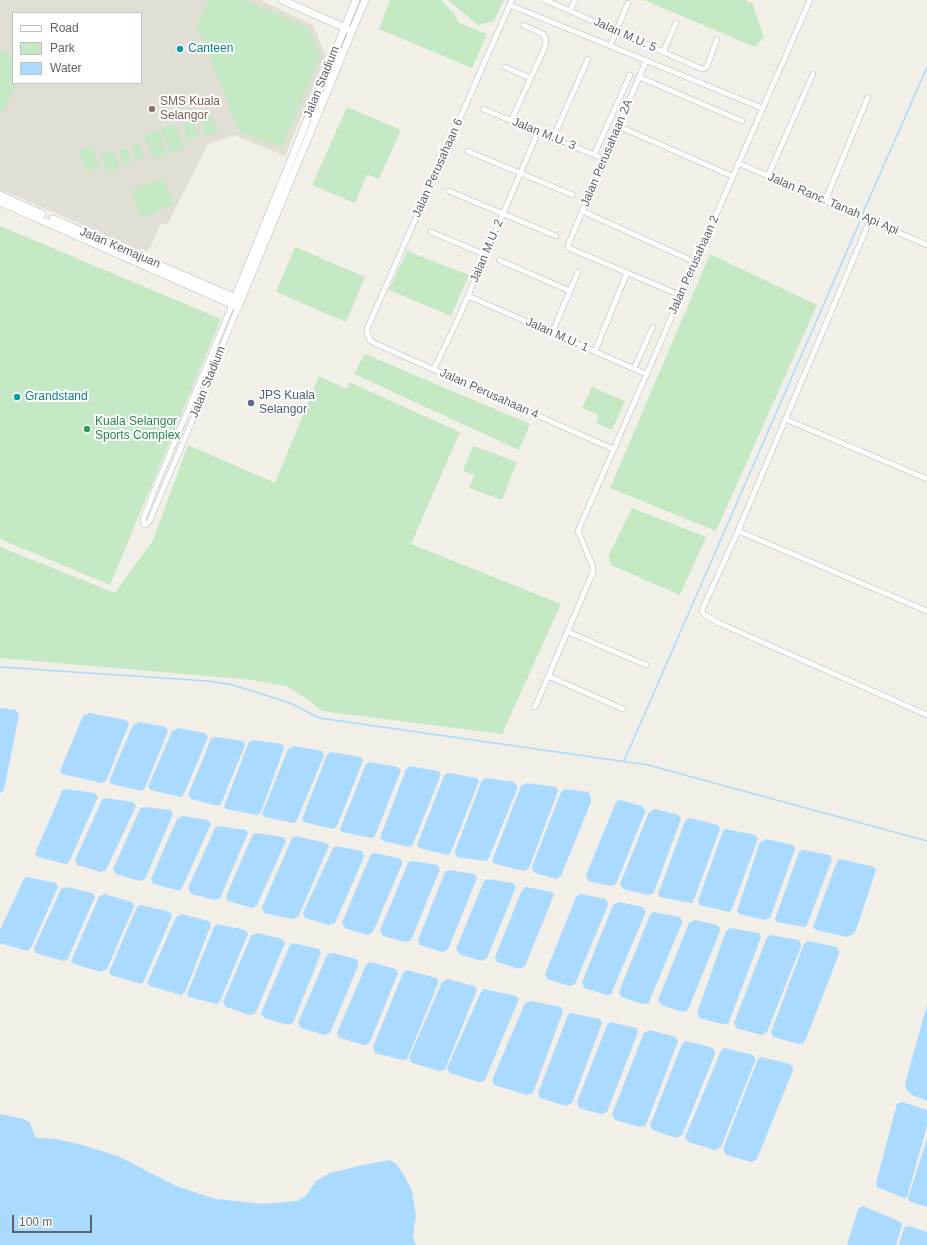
<!DOCTYPE html>
<style>
body{margin:0}
#map{position:relative;width:927px;height:1245px;overflow:hidden;background:#f1efe8;font-family:Arial,sans-serif}
canvas{display:block}
.legend{position:absolute;left:12px;top:12px;width:130px;height:72px;box-sizing:border-box;background:#fff;border:1px solid #bfc1c3;margin:0;padding:5px 7px;list-style:none;font-size:12px;color:#5f6368}
.legend li{display:flex;align-items:center;gap:8px;height:20px}
.legend b{width:20px;border:1px solid #bfc1c3}
.scale{position:absolute;left:12px;top:1215px;width:80px;height:18px;box-sizing:border-box;border:2px solid #5f6368;border-top:0;padding-left:5px;font-size:12px;line-height:14px;white-space:nowrap;color:#5f6368;-webkit-text-stroke:3px #fff;paint-order:stroke}
</style>
<div id="map">
<canvas width="927" height="1245"></canvas>
<ul class="legend">
<li><b style="height:5px;background:#fff"></b>Road</li>
<li><b style="height:11px;background:#c5e8c5"></b>Park</li>
<li><b style="height:11px;background:#aadaff"></b>Water</li>
</ul>
<div class="scale">100 m</div>
</div>
<script>
const context = document.querySelector('canvas').getContext('2d');
context.lineJoin = 'round';
function fill(path, color) { context.fillStyle = color; context.fill(path, 'evenodd'); }
const toPath = rows => new Path2D(rows.map(r => 'M' + r).join(''));
function strokePath(path, color, width, dash) { context.strokeStyle = color; context.lineWidth = width; context.lineCap = dash ? 'butt' : 'round'; context.setLineDash(dash || []); context.stroke(path); }
function label(font, color, halo, rows, align = 'center') {
  context.font = font + ' Arial,sans-serif'; context.lineWidth = 4; context.setLineDash([]); context.textBaseline = 'middle'; context.strokeStyle = halo; context.fillStyle = color; for (const [text, x, y, turn = 0] of rows) {
    context.save(); context.translate(x, y); context.rotate((+turn || 0) * Math.PI / 180); context.textAlign = isNaN(turn) ? turn : align; if (halo) context.strokeText(text, 0, 0); context.fillText(text, 0, 0); context.restore();
  }
}
const education = toPath([
 [0,0,260,0,313,25,326,56,285,156,234,135,208,144,167,225,161,223,150,248,144,252,0,189],
 [13,13,141,13,141,83,13,83]
]);
const green = toPath([
 [208,0,245,0,309,28,320,56,282,148,239,131,197,26],
 [390,0,441,0,454,13,459,23,487,34,472,68,379,29],
 [448,0,504,0,494,21,478,25],
 [644,0,746,0,748,3,752,2,764,38,755,47],
 [0,50,13,55,13,83,17,83,4,112,0,111],
 [347,107,401,130,379,179,367,174,355,203,312,185],
 [211,115,218,132,206,137,200,119],
 [193,119,200,136,188,141,182,124],
 [175,124,184,148,171,154,161,129],
 [158,130,167,154,153,159,144,135],
 [139,144,145,157,137,160,131,147],
 [92,145,100,167,87,172,79,150],
 [127,148,132,162,123,165,118,151],
 [113,150,120,169,108,173,100,154],
 [164,178,174,205,141,218,131,190],
 [0,226,221,319,110,585,0,539],
 [295,247,365,277,346,322,276,292],
 [407,251,469,275,451,316,389,290],
 [710,254,817,305,716,531,610,488],
 [365,354,530,424,519,450,354,374],
 [319,376,347,389,349,382,460,432,411,544,561,604,502,734,322,711,310,701,286,686,253,680,0,658,0,547,115,593,153,540,188,445,275,483],
 [592,387,625,401,612,430,596,423,599,415,582,408],
 [473,446,517,462,502,500,469,488,474,475,463,471],
 [632,508,706,537,680,595,613,566,610,562,609,555]
]);
const water = toPath([
 [0,708,16,710,19,715,4,790,0,793],
 [89,713,126,720,129,724,106,781,102,783,62,774,60,771,83,716],
 [139,722,166,727,168,731,145,788,142,791,112,784,109,781,133,725],
 [178,728,205,733,208,737,184,794,181,797,151,790,148,787,172,731],
 [215,737,243,741,245,745,221,804,218,806,191,799,188,795,211,739],
 [253,740,282,744,284,748,261,812,257,815,226,809,224,806,249,742],
 [294,746,322,751,324,755,297,820,294,823,265,817,262,814,288,749],
 [331,752,361,757,363,761,337,826,333,829,304,822,302,819,327,755],
 [369,762,398,767,401,770,375,836,372,838,342,832,340,829,366,764],
 [409,766,438,771,441,774,413,844,410,847,383,841,380,838,406,769],
 [448,773,476,778,479,781,451,852,448,855,419,848,417,845,444,776],
 [485,778,514,782,517,786,517,789,488,860,484,861,457,857,455,853,455,851,482,780],
 [527,783,556,787,558,791,529,868,524,871,495,864,492,861,521,786],
 [65,789,95,793,98,797,69,862,66,864,38,857,35,854,62,791],
 [565,789,588,792,590,795,591,802,561,876,556,879,535,873,532,869,532,867,561,792],
 [105,798,133,802,136,806,106,870,101,872,77,865,75,860,102,800],
 [620,800,642,806,645,810,645,812,616,884,611,886,588,881,586,875,616,802],
 [143,807,171,810,173,814,145,879,139,881,116,874,113,869,140,809],
 [655,809,679,815,681,819,654,892,652,894,648,895,623,889,620,884,649,812],
 [183,816,208,820,211,824,182,888,181,890,177,890,153,884,151,879,177,819],
 [689,818,718,825,720,829,694,900,691,903,660,897,658,894,685,821],
 [218,826,246,830,248,833,220,898,215,900,191,894,188,888,215,828],
 [726,829,755,835,758,839,732,909,729,912,700,905,698,901,723,831],
 [255,833,283,837,286,841,257,905,252,908,228,901,226,896,252,836],
 [296,836,326,843,329,846,298,917,292,919,264,913,262,907,292,838],
 [766,839,793,845,795,849,770,918,765,920,739,914,737,911,760,842],
 [336,846,362,851,364,855,364,857,335,923,329,925,305,918,303,913,333,848],
 [803,850,830,855,832,859,807,925,804,927,777,922,775,919,799,852],
 [374,853,399,858,402,861,402,864,373,932,368,935,345,928,342,923,370,856],
 [840,859,874,867,876,870,856,930,853,934,847,937,816,930,813,927,837,861],
 [412,861,437,865,440,869,411,940,406,942,383,936,380,930,408,863],
 [449,870,474,874,477,878,448,949,443,952,420,945,418,940,445,872],
 [27,877,56,883,58,887,31,948,27,951,0,943,0,930,24,879],
 [487,879,513,883,516,887,487,958,481,961,459,954,456,949,484,881],
 [67,887,92,893,95,897,68,958,67,960,63,961,36,953,34,948,61,889],
 [526,887,552,892,554,895,525,966,520,969,497,962,495,957,522,890],
 [104,894,132,902,134,906,107,969,101,972,74,964,71,961,99,897],
 [580,894,606,899,608,903,608,905,575,984,570,986,547,979,545,974,576,897],
 [619,902,643,907,645,911,645,914,612,992,611,994,607,995,584,988,582,982,613,905],
 [141,905,170,912,172,916,144,981,141,984,111,975,109,972,137,907],
 [653,912,680,917,682,921,682,923,649,1002,648,1004,643,1004,621,997,619,992,650,915],
 [181,914,209,921,211,925,185,992,181,995,150,986,147,983,176,917],
 [695,920,717,925,720,928,720,931,688,1010,683,1012,661,1005,658,1000,689,923],
 [217,924,245,930,248,934,220,1001,217,1004,189,997,187,994,214,927],
 [730,928,759,933,761,937,729,1022,728,1024,723,1024,699,1018,697,1013,726,931],
 [257,933,282,939,285,943,256,1012,254,1014,250,1015,226,1007,223,1002,251,936],
 [770,935,799,940,801,944,801,946,767,1032,761,1035,736,1028,734,1023,767,937],
 [808,941,837,947,839,951,839,954,805,1041,803,1043,799,1044,773,1037,771,1032,804,944],
 [293,943,319,949,321,953,293,1023,288,1025,264,1018,261,1013,290,945],
 [333,953,356,959,358,963,358,966,330,1033,325,1035,301,1028,298,1023,327,955],
 [370,962,395,969,398,973,370,1042,368,1044,364,1045,340,1038,337,1033,366,965],
 [407,970,436,978,439,981,408,1057,407,1059,403,1060,375,1053,373,1047,403,973],
 [448,979,474,986,477,990,445,1069,444,1070,439,1071,412,1063,409,1058,442,982],
 [484,989,516,996,519,999,485,1080,483,1081,479,1082,450,1073,447,1068,481,992],
 [531,1001,561,1007,563,1011,533,1093,527,1095,494,1085,492,1080,525,1003],
 [927,1005,927,1101,912,1095,906,1089,905,1084],
 [571,1013,600,1019,602,1023,572,1103,566,1106,540,1098,538,1093,568,1015],
 [610,1022,636,1028,638,1032,607,1112,606,1113,602,1114,579,1108,577,1102,607,1025],
 [650,1030,675,1037,678,1041,677,1044,646,1125,644,1126,640,1127,615,1120,612,1114,644,1033],
 [686,1041,713,1048,715,1052,715,1054,682,1135,676,1138,653,1130,650,1125,682,1044],
 [724,1048,753,1055,755,1059,755,1061,721,1147,715,1150,688,1142,685,1137,721,1051],
 [761,1057,790,1064,793,1068,793,1070,757,1159,752,1162,726,1155,723,1149,758,1059],
 [902,1102,927,1110,927,1126,907,1197,904,1198,877,1187,876,1183,897,1104],
 [0,1114,24,1119,30,1123,35,1136,37,1138,57,1139,82,1145,118,1156,176,1186,216,1199,264,1204,297,1201,306,1196,316,1181,330,1173,363,1165,390,1160,396,1164,404,1175,412,1191,416,1215,413,1237,416,1245,0,1245],
 [927,1139,927,1207,909,1201,908,1198],
 [863,1206,901,1222,902,1225,896,1245,847,1245,858,1209],
 [909,1226,927,1232,927,1245,899,1245,904,1228]
]);
const stream = toPath([
 [862,215,927,67],
 [0,667,208,681,233,685,290,703,319,718,648,765,927,841],
 [624,761,861,219]
]);
const minor = toPath([
 [512,0,367,329,367,332,370,340,374,343,613,449],
 [545,0,702,69,707,67,717,39],
 [510,5,762,108],
 [570,11,575,0],
 [610,46,628,3],
 [663,52,676,23],
 [646,61,568,245,568,247,571,249,680,295],
 [505,67,530,78],
 [639,77,742,121],
 [483,109,604,159],
 [511,121,545,47,546,40,543,34,523,25],
 [618,126,732,176],
 [553,138,588,59],
 [467,151,573,195],
 [594,155,630,75],
 [738,163,927,245],
 [768,176,813,74],
 [449,191,556,236],
 [825,201,868,97],
 [582,211,695,262],
 [870,220,738,531,703,608,702,612,705,615,719,623,927,715],
 [431,232,486,255],
 [499,260,570,291],
 [468,296,646,374],
 [232,305,154,491,143,520,145,525,149,522,194,417,238,307],
 [552,333,578,272],
 [595,351,627,273],
 [634,368,653,327],
 [434,369,458,319,538,132],
 [785,419,927,479],
 [738,531,927,611],
 [568,632,646,665],
 [548,676,623,709],
 [535,707,593,572,593,567,578,531,810,0]
]);
const tertiary = toPath([
 [282,0,348,29],
 [0,195,42,214],
 [0,202,238,307,365,0],
 [53,219,238,299],
 [232,305,356,0]
]);
const markers = [
 [180,49,4,"#0f9aa8"],
 [152,109,4,"#8d6e63"],
 [17,397,4,"#0f9aa8"],
 [251,403,4,"#5c6f8a"],
 [87,429,4,"#2e9e5b"]
];
const streetNames = [
 ["Jalan M.U. 5",625,35,24],
 ["Jalan Stadium",322,82,-68],
 ["Jalan M.U. 3",544,134,22],
 ["Jalan Perusahaan 2A",607,153,-67],
 ["Jalan Perusahaan 6",438,168,-66],
 ["Jalan Ranc. Tanah Api Api",833,204,23],
 ["Jalan Kemajuan",120,248,23],
 ["Jalan M.U. 2",487,251,-67],
 ["Jalan Perusahaan 2",694,265,-66],
 ["Jalan M.U. 1",557,335,24],
 ["Jalan Stadium",208,382,-68],
 ["Jalan Perusahaan 4",489,394,24]
];
const cultureNames = [
 ["Canteen",188,49],
 ["Grandstand",25,397]
];
const educationNames = [
 ["SMS Kuala",160,102],
 ["Selangor",160,116]
];
const serviceNames = [
 ["JPS Kuala",259,396],
 ["Selangor",259,410]
];
const leisureNames = [
 ["Kuala Selangor",95,422],
 ["Sports Complex",95,436]
];
fill(education, '#e1ded6');
fill(green, '#c5e8c5');
fill(water, '#aadaff');
strokePath(stream, '#aadaff', 1.5);
strokePath(minor, '#b5b8bc', 6);
strokePath(tertiary, '#b5b8bc', 8);
strokePath(minor, '#fff', 5);
strokePath(tertiary, '#fff', 7);
for (const [x, y, r, color] of markers) { const dot = new Path2D(); dot.arc(x, y, r, 0, 2 * Math.PI); context.fillStyle = color; context.fill(dot); strokePath(dot, '#fff', 1.5); }
label('12px', '#5f6368', '#fff', streetNames);
label('12px', '#0d838f', '#fff', cultureNames, 'left');
label('12px', '#785e54', '#fff', educationNames, 'left');
label('12px', '#4e5e75', '#fff', serviceNames, 'left');
label('12px', '#27864d', '#fff', leisureNames, 'left');
</script>
